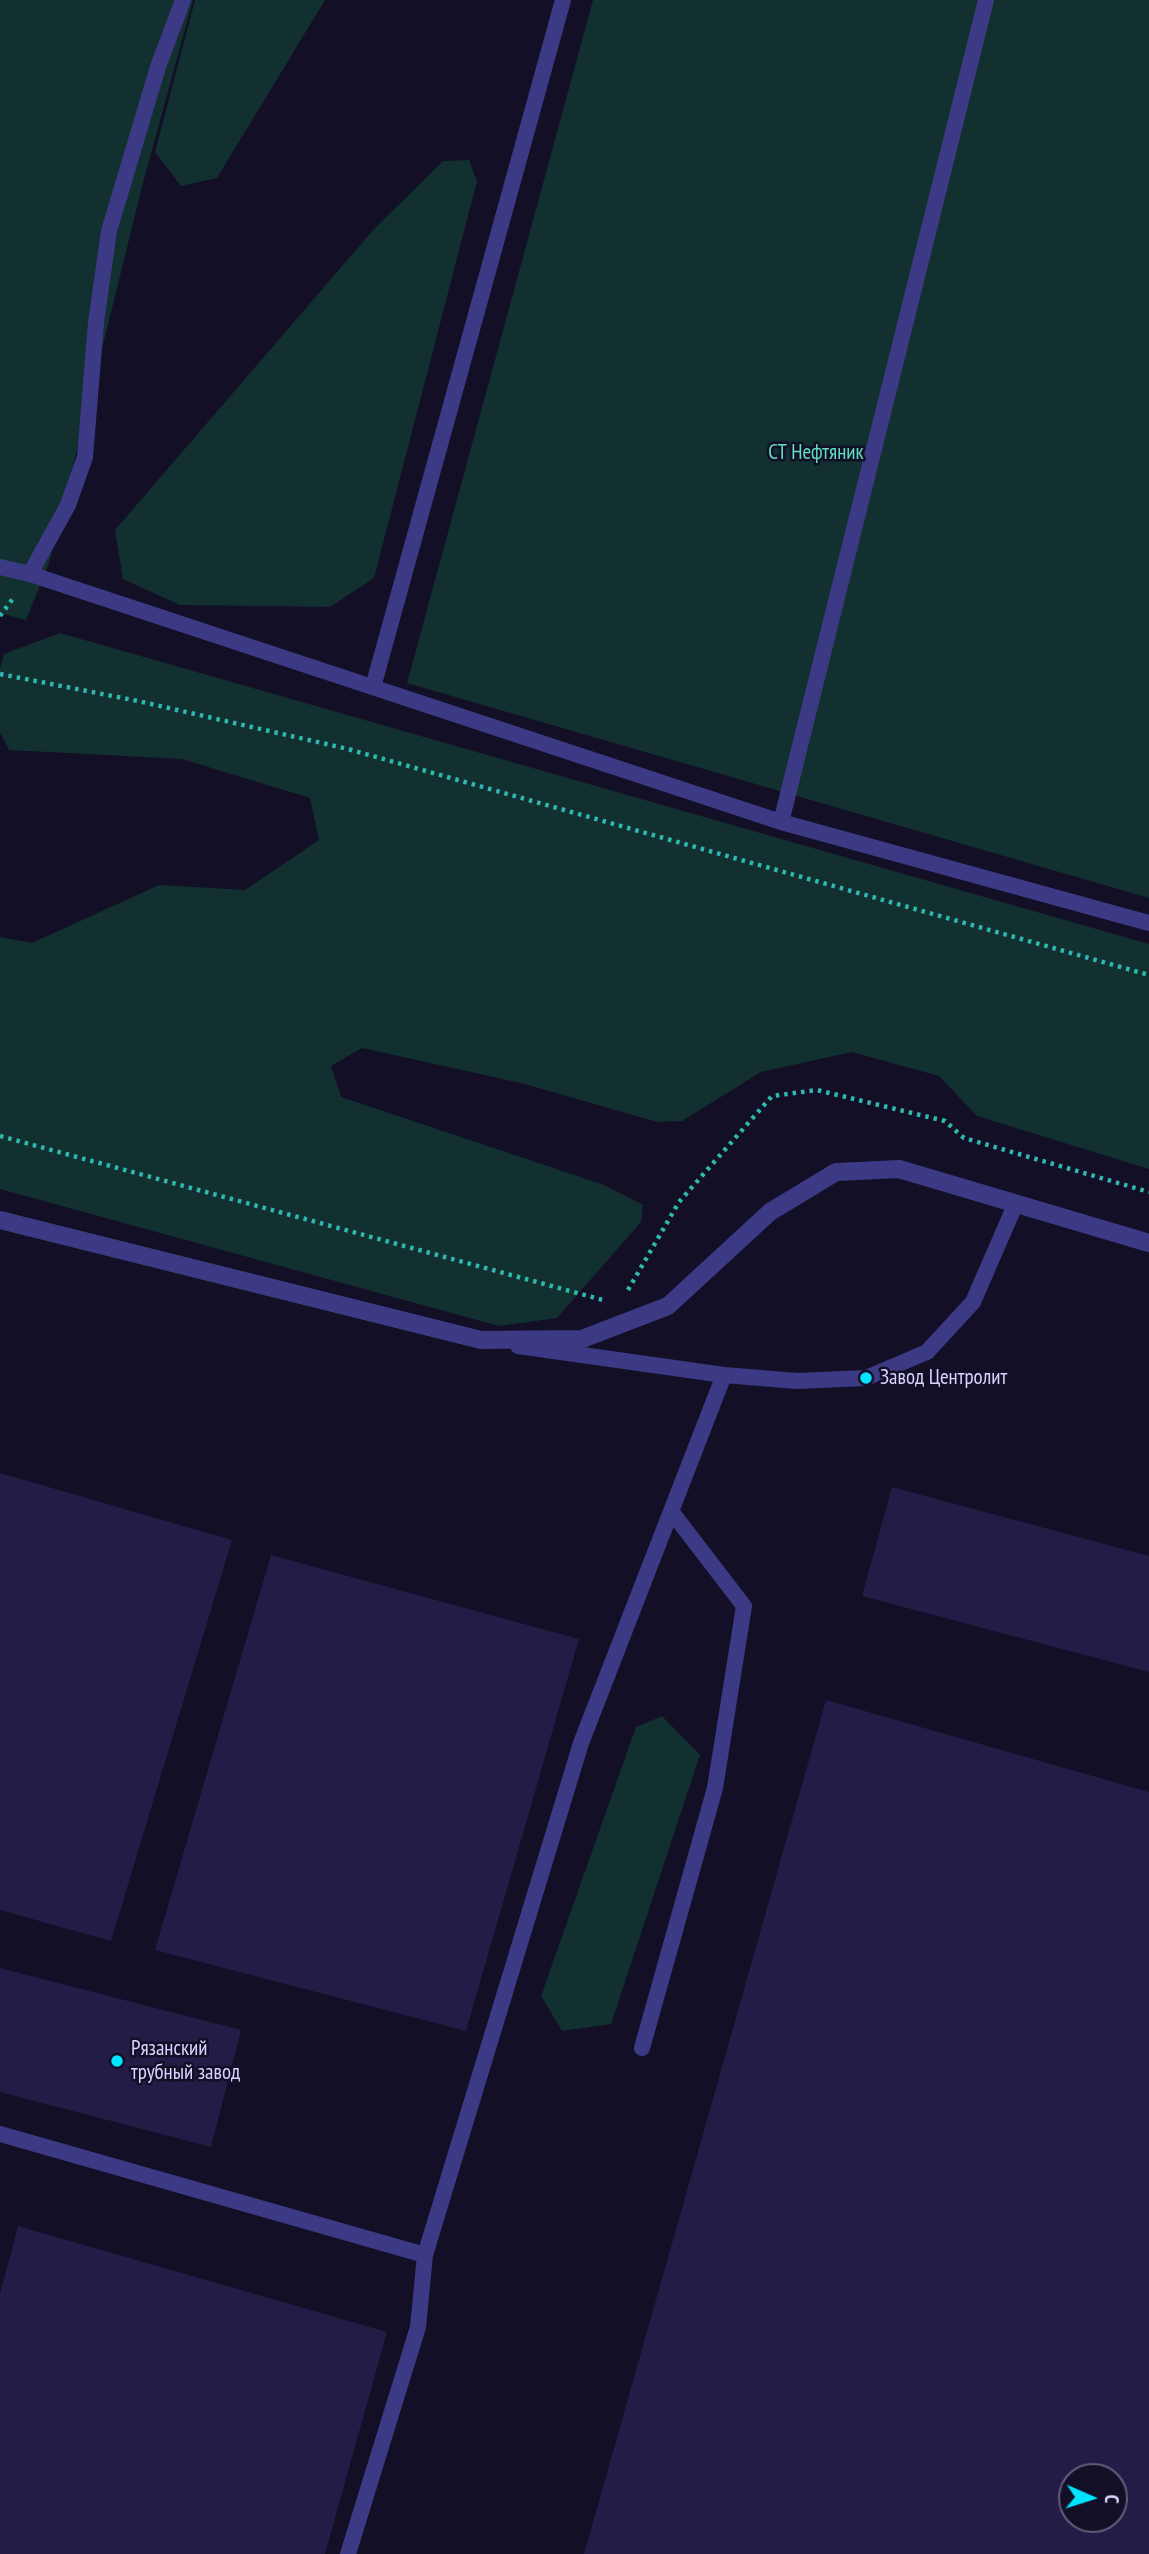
<!DOCTYPE html>
<meta charset="utf-8">
<style>
body{margin:0}
#map{position:relative;width:1149px;height:2554px;overflow:hidden;background:#130f26;font-family:"PT Sans Narrow",sans-serif}
canvas{display:block}
.north{position:absolute;left:1058px;top:2463px;width:70px;height:70px;box-sizing:border-box;background:#130f26;border:2px solid #625e7d;border-radius:50%;rotate:93deg;font-size:19px;font-weight:700;line-height:28px;text-align:center;color:#d9d4ff}
.north::after{content:'';display:block;margin:auto;width:24px;height:32px;background:#00e5ff;clip-path:polygon(50% 0,100% 100%,50% 72%,0 100%)}
</style>
<div id="map">
<canvas width="1149" height="2554"></canvas>
<div class="north">С</div>
</div>
<script>
const context = document.querySelector('canvas').getContext('2d');
context.lineJoin = 'round';
function fill(path, color) { context.fillStyle = color; context.fill(path, 'evenodd'); }
const toPath = rows => new Path2D(rows.map(r => 'M' + r).join(''));
function strokePath(path, color, width, dash) { context.strokeStyle = color; context.lineWidth = width; context.lineCap = dash ? 'butt' : 'round'; context.setLineDash(dash || []); context.stroke(path); }
function label(font, color, halo, rows, align = 'center') {
  context.font = font + ' "PT Sans Narrow",sans-serif'; context.lineWidth = 5; context.setLineDash([]); context.textBaseline = 'middle'; context.strokeStyle = halo; context.fillStyle = color; for (const [text, x, y, turn = 0] of rows) {
    context.save(); context.translate(x, y); context.rotate((+turn || 0) * Math.PI / 180); context.textAlign = isNaN(turn) ? turn : align; if (halo) context.strokeText(text, 0, 0); context.fillText(text, 0, 0); context.restore();
  }
}
const green = toPath([
 [0,0,193,0,143,183,49,563,26,620,0,613],
 [195,0,325,0,217,178,181,186,155,152],
 [593,0,1149,0,1149,898,407,683],
 [469,160,477,181,374,578,330,607,180,605,123,579,115,530,374,229,443,161],
 [60,633,1149,944,1149,1169,977,1116,939,1076,852,1052,761,1072,682,1121,657,1122,525,1084,362,1048,331,1066,341,1097,604,1185,643,1205,641,1222,557,1318,499,1326,0,1189,0,937,32,943,159,885,245,890,319,840,310,798,182,759,9,750,0,732,0,668,4,654],
 [662,1716,700,1755,611,2024,562,2031,541,1996,636,1727]
]);
const building = toPath([
 [0,1473,232,1540,111,1941,0,1910],
 [892,1487,1149,1556,1149,1672,862,1596],
 [271,1555,579,1639,466,2031,155,1950],
 [826,1700,1149,1792,1149,2554,584,2554],
 [1072,2477,1114,2477,1114,2519,1072,2519],
 [0,1968,241,2030,211,2147,0,2092],
 [18,2226,387,2332,325,2554,0,2554,0,2294]
]);
const path = toPath([
 [0,616,14,597],
 [0,674,138,701,348,749,1149,975],
 [0,1136,603,1300],
 [628,1290,679,1202,772,1096,817,1090,945,1121,964,1138,1149,1192]
]);
const service = toPath([
 [986,0,781,822,1149,923],
 [0,567,30,574,781,822],
 [30,574,68,505,85,457,96,323,109,231,158,67,183,0],
 [373,687,563,0],
 [518,1346,724,1375,797,1381,866,1378,927,1352,973,1302,1016,1203],
 [642,2048,715,1788,744,1606,671,1511],
 [0,2134,425,2255],
 [348,2554,418,2327,425,2255,581,1743,724,1375]
]);
const minor = toPath([
 [0,1220,481,1340,582,1339,668,1306,770,1212,836,1172,899,1169,1149,1243]
]);
const markers = [
 [866,1378,7,"#00e5ff"],
 [117,2061,7,"#00e5ff"]
];
const parkNames = [
 ["СТ Нефтяник",816,453]
];
const poiNames = [
 ["Завод Центролит",880,1378],
 ["Рязанский",131,2049],
 ["трубный завод",131,2073]
];
fill(green, '#12302f');
fill(building, '#241b47');
strokePath(path, '#2fb8b0', 4.5, [3.5, 5]);
strokePath(service, '#3d3a85', 16);
strokePath(minor, '#3d3a85', 18);
for (const [x, y, r, color] of markers) { const dot = new Path2D(); dot.arc(x, y, r, 0, 2 * Math.PI); context.fillStyle = color; context.fill(dot); strokePath(dot, '#130f26', 2.5); }
label('21px', '#5fe0c0', '#130f26', parkNames);
label('21px', '#d9d4ff', '#130f26', poiNames, 'left');
</script>
